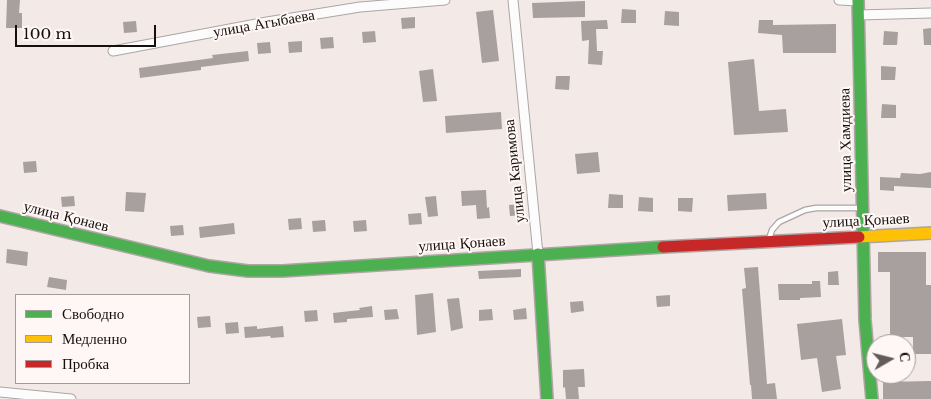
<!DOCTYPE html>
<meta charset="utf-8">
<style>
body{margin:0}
#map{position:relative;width:931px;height:399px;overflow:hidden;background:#f3eae8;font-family:"Libre Baskerville",serif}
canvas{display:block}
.legend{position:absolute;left:15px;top:294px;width:175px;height:90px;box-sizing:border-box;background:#fef7f5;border:1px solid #a19b99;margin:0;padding:6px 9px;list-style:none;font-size:15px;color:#15100e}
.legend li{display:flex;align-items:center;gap:10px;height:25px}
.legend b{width:25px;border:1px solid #a19b99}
.north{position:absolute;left:866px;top:334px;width:50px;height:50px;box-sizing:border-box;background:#fef7f5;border:1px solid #a19b99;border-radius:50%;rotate:82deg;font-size:14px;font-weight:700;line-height:20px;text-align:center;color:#15100e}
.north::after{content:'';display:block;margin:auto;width:18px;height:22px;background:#635c5a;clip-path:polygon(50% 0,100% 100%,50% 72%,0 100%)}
.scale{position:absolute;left:15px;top:25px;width:141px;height:22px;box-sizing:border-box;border:2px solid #15100e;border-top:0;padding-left:6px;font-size:15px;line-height:18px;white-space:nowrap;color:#15100e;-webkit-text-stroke:4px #fef7f5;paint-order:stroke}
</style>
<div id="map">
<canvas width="931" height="399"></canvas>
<ul class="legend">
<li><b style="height:6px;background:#4caf50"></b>Свободно</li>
<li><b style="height:6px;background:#ffc107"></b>Медленно</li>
<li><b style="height:6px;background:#c62828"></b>Пробка</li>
</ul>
<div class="north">С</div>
<div class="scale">100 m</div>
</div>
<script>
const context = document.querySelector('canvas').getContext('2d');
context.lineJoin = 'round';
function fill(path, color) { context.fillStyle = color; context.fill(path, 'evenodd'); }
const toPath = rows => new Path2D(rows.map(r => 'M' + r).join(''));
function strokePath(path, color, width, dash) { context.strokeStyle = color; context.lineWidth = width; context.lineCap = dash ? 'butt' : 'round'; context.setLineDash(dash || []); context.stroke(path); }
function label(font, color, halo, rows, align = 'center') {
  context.font = font + ' "Libre Baskerville",serif'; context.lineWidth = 4; context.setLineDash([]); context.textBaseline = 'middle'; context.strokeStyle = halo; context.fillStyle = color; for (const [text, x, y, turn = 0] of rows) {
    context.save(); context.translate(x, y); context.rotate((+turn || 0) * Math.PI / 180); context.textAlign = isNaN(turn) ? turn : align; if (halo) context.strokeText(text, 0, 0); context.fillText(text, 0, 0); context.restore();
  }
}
const building = toPath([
 [7,0,20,0,19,13,22,13,22,28,6,28],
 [585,1,585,17,533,18,532,3],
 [622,9,636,10,636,23,621,23],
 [493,10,499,61,482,63,476,12],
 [665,11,679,12,679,26,664,25],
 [415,17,415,28,402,29,401,18],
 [607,20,608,29,596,29,597,51,603,51,602,65,588,64,589,40,582,41,581,21],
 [759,20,773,20,773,25,836,24,836,53,783,53,782,35,758,33],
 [136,21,137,32,124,33,123,22],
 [931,28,931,45,924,45,923,29],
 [375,31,376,42,363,43,362,32],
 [884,31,898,32,897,45,883,45],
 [333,37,334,48,321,49,320,38],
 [302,41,302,52,289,53,288,42],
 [270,42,271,53,258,54,257,43],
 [248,51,249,61,201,67,201,70,140,78,139,68,213,58,212,55],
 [754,59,759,111,786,109,788,132,734,135,728,62],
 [881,66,896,67,895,80,881,80],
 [433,69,437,101,423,102,419,71],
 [556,76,570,76,569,90,555,89],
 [882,104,896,105,896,118,881,118],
 [501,112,502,129,446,133,445,116],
 [598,152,600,172,577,174,575,154],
 [36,161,37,172,24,173,23,162],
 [931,172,931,188,894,186,894,191,880,190,880,177,900,178,901,173,920,174],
 [486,190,487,208,489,207,490,218,477,219,476,205,462,206,461,191],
 [126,192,146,193,144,212,125,211],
 [766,193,767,209,728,211,727,195],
 [609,194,623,195,623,208,608,208],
 [74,196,75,206,62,207,61,197],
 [436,196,438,216,428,217,425,197],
 [639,197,653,198,653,212,638,211],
 [678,198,693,198,692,212,678,211],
 [522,204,523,215,510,216,509,205],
 [421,213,422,224,409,225,408,214],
 [301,218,302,229,289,230,288,219],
 [325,220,326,231,313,232,312,221],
 [366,220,367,231,354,232,353,221],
 [234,223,235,234,200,238,199,227],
 [183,225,184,235,171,236,170,226],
 [7,249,28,252,27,266,6,263],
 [878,252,926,252,926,285,931,285,931,354,913,354,913,337,890,337,890,272,878,272],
 [758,267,767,384,775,383,777,399,752,399,751,385,750,385,742,289,746,288,744,268],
 [521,269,521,277,479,279,478,271],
 [838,271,839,285,828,285,828,272],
 [49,277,67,280,66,290,47,287],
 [812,281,820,281,821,297,800,298,800,300,779,300,778,284,812,284],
 [433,293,436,332,417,335,415,295],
 [670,295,670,306,657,307,656,296],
 [459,298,463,328,451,331,447,299],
 [583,301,584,311,571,313,570,302],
 [372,306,373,317,347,319,347,322,334,323,333,313,360,310,359,308],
 [526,308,527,319,514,320,513,310],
 [397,309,399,319,385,320,384,310],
 [492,309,493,320,479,321,479,310],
 [317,310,318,321,305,322,304,311],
 [210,316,211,327,198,328,197,317],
 [842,319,846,355,836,356,841,389,822,392,817,358,801,360,797,324],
 [238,322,239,333,226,334,225,323],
 [257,326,257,329,283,326,284,337,271,338,270,336,245,338,244,327],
 [584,369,585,387,578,387,579,399,566,399,565,387,563,388,563,370],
 [931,381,931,399,883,399,883,382]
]);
const lane = toPath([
 [769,239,772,230,779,222,805,210,816,208,861,208]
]);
const street = toPath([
 [513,0,538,254],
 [839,0,858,1],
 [858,15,931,13],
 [113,51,267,22,360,7,445,0],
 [0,392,71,399]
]);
const fast = toPath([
 [858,0,865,320,872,399],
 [0,216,209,266,248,271,282,271,663,247],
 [538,254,547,399]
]);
const slow = toPath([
 [859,237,931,233]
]);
const jam = toPath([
 [663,247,859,237]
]);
const streetNames = [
 ["улица Агыбаева",264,24,-10],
 ["улица Хамдиева",846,140,-91],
 ["улица Каримова",515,171,-96],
 ["улица Қонаев",66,217,14],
 ["улица Қонаев",866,221,-3],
 ["улица Қонаев",462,244,-4]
];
fill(building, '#a7a09f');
strokePath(lane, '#aca5a3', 7);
strokePath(street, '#aca5a3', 11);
strokePath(fast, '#aca5a3', 14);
strokePath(slow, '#aca5a3', 14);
strokePath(jam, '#aca5a3', 14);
strokePath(lane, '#fdfcfc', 4.5);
strokePath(street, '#fdfcfc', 9);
strokePath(fast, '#4caf50', 11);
strokePath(slow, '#ffc107', 11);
strokePath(jam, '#c62828', 11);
label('15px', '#15100e', '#fef7f5', streetNames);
</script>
